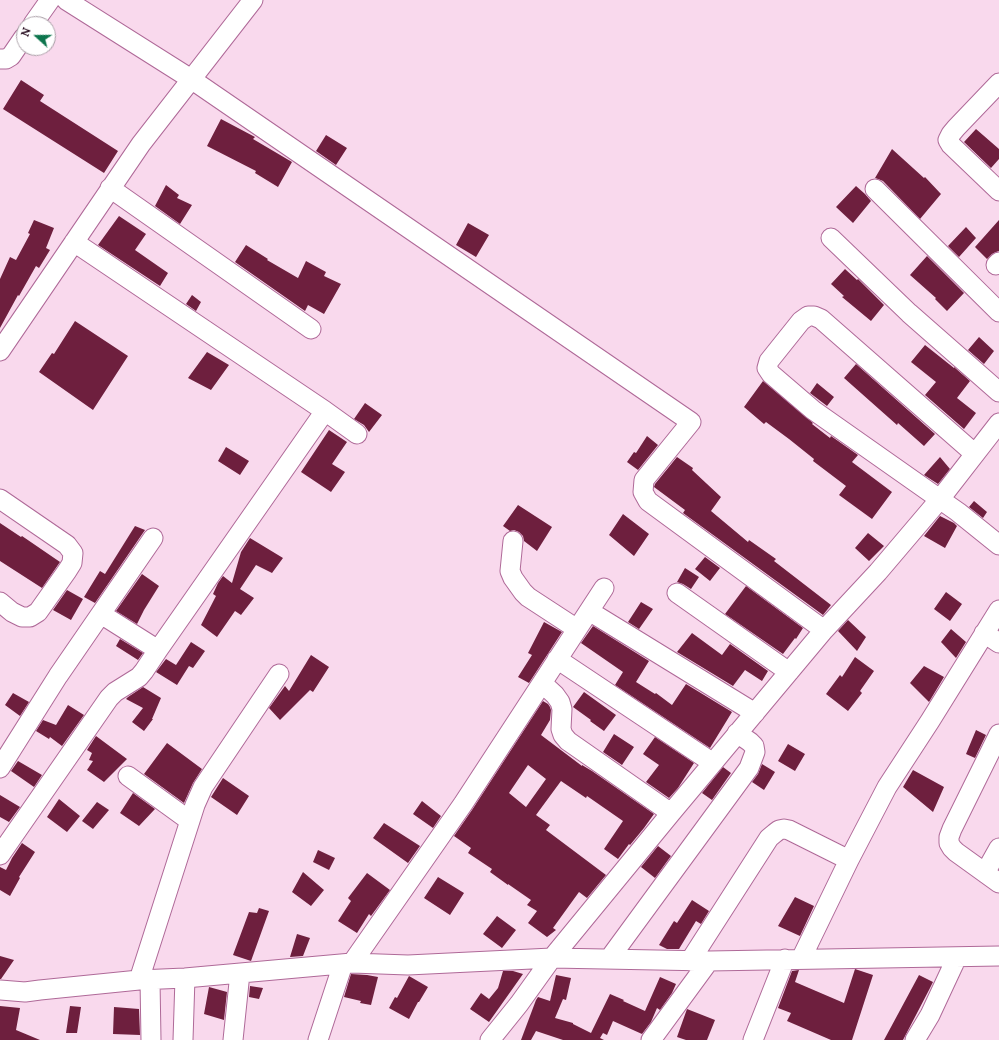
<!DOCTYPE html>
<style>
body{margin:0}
#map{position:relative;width:999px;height:1040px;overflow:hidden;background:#f9d9ed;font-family:Lora,serif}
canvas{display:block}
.north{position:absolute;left:16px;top:16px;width:40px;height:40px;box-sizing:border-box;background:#fff;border:1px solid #a89da5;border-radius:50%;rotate:291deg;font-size:11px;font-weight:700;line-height:16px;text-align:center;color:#250a1d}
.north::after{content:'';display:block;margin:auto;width:14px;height:18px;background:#0d754d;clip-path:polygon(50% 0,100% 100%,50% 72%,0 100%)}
</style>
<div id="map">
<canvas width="999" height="1040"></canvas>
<div class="north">N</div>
</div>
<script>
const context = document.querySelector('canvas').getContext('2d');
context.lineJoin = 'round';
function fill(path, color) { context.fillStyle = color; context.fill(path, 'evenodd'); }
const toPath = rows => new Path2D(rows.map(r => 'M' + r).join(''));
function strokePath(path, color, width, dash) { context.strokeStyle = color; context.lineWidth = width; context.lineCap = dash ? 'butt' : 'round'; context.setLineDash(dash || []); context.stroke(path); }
const building = toPath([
 [21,80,44,95,40,101,118,151,104,173,3,109],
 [221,119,255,137,253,139,292,162,278,187,255,173,256,171,207,146],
 [976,129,999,149,999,159,991,168,964,142],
 [326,135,347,148,336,165,316,151],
 [892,149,924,178,925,177,941,194,920,219,883,181,878,179,875,178],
 [166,185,179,195,177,198,192,205,180,224,155,206],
 [856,186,865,194,871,201,853,223,836,207],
 [119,216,146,234,135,250,168,273,160,286,98,245],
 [34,220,54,228,46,248,50,250,39,268,36,266,19,296,18,295,0,328,0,279,10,257,16,260,30,234,28,233],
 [999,220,999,251,996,252,992,254,987,259,975,247],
 [468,223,489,235,476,257,456,245],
 [966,227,976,238,959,257,948,246],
 [246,245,268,259,267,260,298,278,306,261,326,272,324,276,341,284,324,314,308,305,305,311,235,262],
 [927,256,964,293,947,311,935,299,936,298,910,275],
 [845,269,857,280,858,279,884,305,871,321,842,297,844,296,831,284],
 [192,295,201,302,196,311,186,304],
 [75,321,128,356,93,410,39,372,52,353,54,354],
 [979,337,994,351,984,364,968,350],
 [925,345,954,368,954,367,970,381,957,398,976,413,964,429,925,395,936,382,911,362],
 [207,352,229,365,211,390,188,378],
 [856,364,935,434,924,446,898,423,897,425,844,378],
 [763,381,813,423,812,424,830,438,831,436,858,455,852,462,892,492,872,519,839,495,846,486,813,461,814,459,789,439,766,422,764,424,744,407],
 [817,383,834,397,827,406,810,393],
 [365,403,382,415,369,432,364,425,354,419],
 [329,430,347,442,332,464,345,472,331,492,301,472],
 [647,436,658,445,638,470,627,462,634,452,636,453],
 [226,447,249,461,240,475,218,461],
 [677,457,693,468,692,470,721,497,711,511,748,542,749,540,776,559,774,561,831,605,823,615,683,513,685,510,654,487,655,484],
 [940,457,950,469,938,484,924,475],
 [974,501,987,512,983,518,969,507],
 [518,505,552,527,537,551,524,541,523,536,519,532,514,530,510,531,503,526],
 [623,514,649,534,634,556,609,535],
 [940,516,954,523,957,526,945,548,924,536],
 [0,523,21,537,22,536,60,562,42,588,0,561],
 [135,526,145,530,95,603,84,597,100,571,105,574],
 [868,533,884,546,869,561,855,548],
 [250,538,283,558,272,573,256,565,240,589,254,598,241,615,235,611,217,637,201,625,216,596,213,594,218,583,223,576,232,583,241,552],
 [705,557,720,568,710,581,695,569],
 [685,568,699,577,691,589,683,584,677,582],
 [142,574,159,586,144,610,137,624,116,611],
 [746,586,803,628,796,639,795,638,783,654,725,614],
 [67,590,83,599,71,620,53,610],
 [946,592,962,604,950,621,934,609],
 [641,602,653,609,639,629,628,622],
 [848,620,866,637,857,651,838,631],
 [544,622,562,632,529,683,518,677,532,655,528,653],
 [593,626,649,661,636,682,655,694,656,693,672,705,686,684,732,712,710,748,615,685,623,672,581,643],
 [951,629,966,642,956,658,941,642],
 [692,633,722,655,730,644,768,671,762,681,745,670,733,686,677,652],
 [120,639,143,653,138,660,116,646],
 [191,642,205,651,193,668,189,666,177,685,156,672,166,659,176,665],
 [311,655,329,667,313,692,310,690,280,720,269,708,285,686,289,691],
 [855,657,874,671,860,691,862,693,848,711,826,694,840,675,842,677],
 [924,666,944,677,929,702,910,683],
 [143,687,161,698,152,719,153,719,144,731,132,722,143,708,126,699,128,697],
 [584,692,616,715,604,731,590,721,591,720,573,707],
 [13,693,29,702,20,716,5,705],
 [543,701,548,704,550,707,551,710,550,720,541,735,582,766,582,765,592,771,654,814,644,828,630,845,629,844,618,859,604,849,623,821,587,796,586,798,561,781,536,815,550,825,546,830,606,875,587,898,579,892,553,928,556,930,547,937,528,923,537,911,527,905,531,900,508,884,508,885,490,872,492,869,468,853,471,848,454,836,472,810],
 [528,765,546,779,526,807,509,793],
 [68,705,84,715,62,746,50,737,49,739,36,731,43,720,56,725],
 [976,730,986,735,975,758,966,754],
 [614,734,634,747,622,765,603,752],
 [96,736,127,759,104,782,87,770,93,761,89,760,92,753,87,750],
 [655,737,694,763,678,788,669,798,646,782,659,765,643,754],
 [167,743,202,769,193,783,184,803,144,774],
 [788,744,805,754,795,771,778,761],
 [18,761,42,775,34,787,11,771],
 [762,764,775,772,764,790,752,782,758,774],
 [723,767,731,773,712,800,702,793],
 [913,770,944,787,933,812,903,787],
 [223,778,249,796,237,815,211,797],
 [133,793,155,809,139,826,120,813],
 [0,795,20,807,9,822,0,817],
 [59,799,80,816,67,832,47,817],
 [422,801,441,816,433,828,413,814],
 [97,802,109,810,93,829,82,821],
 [384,823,420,846,408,863,373,838],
 [22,843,35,852,19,877,20,878,10,896,0,890,0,867,6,870,12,858],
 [658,846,671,856,655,878,641,867],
 [318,850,335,858,329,870,313,862],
 [303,872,324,890,311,906,292,892],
 [367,873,390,890,371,916,369,914,357,933,338,921,351,901,348,898],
 [438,877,464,893,450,915,424,898],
 [795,897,814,906,800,936,778,926],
 [692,900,709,911,701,924,696,921,679,949,667,949,659,945,674,921,677,923],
 [259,908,269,911,251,961,233,955,249,912,257,913],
 [497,916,516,930,502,948,483,934],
 [297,934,310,938,303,956,290,957],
 [0,956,14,960,1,979,0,979],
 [855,969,873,975,852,1040,831,1040,787,1021,791,1013,778,1008,792,971,799,970,795,982,844,1003],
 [503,971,513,971,523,974,489,1022,470,1009,481,993,489,999,498,988],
 [351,974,367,975,378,977,371,1005,360,1003,361,1001,344,997],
 [556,975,571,978,566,1000,563,999,555,1018,573,1023,573,1024,591,1033,610,994,624,1000,623,1001,645,1011,660,977,676,984,672,993,660,1010,657,1008,651,1022,642,1034,613,1021,607,1035,603,1033,600,1038,604,1040,563,1040,536,1031,531,1040,521,1040,536,1000,538,997,550,1001],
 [919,975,933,982,929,990,903,1040,884,1040],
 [409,976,428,987,419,1002,418,1002,409,1019,389,1008,395,997,397,998],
 [250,986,263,988,259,999,249,997],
 [209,987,227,992,224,1020,204,1014],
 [0,1006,20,1008,16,1030,40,1040,0,1040],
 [70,1006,81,1007,77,1033,66,1033],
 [114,1007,139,1009,140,1035,113,1034],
 [687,1009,715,1020,707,1040,686,1040,677,1037]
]);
const minor = toPath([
 [66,0,191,79,691,422,644,480,643,492,648,501,824,630],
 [33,24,50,0],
 [0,59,6,59,11,56,24,37],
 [999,83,956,128,951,134,948,140,951,145,999,191],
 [110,188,311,329],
 [875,189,999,312],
 [831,238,909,313,999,392],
 [74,242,325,411,357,434],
 [996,265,999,262],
 [0,351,141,144,253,0],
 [975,454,821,319,814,316,808,316,801,321,769,361,767,368,771,374,813,410,958,512,999,545],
 [0,499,67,545,73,553,72,563,67,571,38,612,30,617,22,617,12,612,0,602],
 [513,541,510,571,513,578,523,592,528,597,577,629],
 [677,593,789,672],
 [589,611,755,713],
 [101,614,158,650],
 [984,633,999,643],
 [557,659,713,763],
 [542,683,555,695,560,702,562,709,561,729,563,735,568,741,671,813],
 [999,734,952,829,949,837,949,843,952,848,956,852,999,883],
 [0,768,58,676,153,538],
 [128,776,190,821],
 [0,855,109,698,115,692,139,677,144,671,158,650,325,411],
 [985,873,999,848],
 [609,959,749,768,755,752,754,746,750,742,737,733],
 [801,959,849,860,887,787,930,721,999,610],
 [690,961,769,838,775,833,779,830,784,829,789,830,849,860],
 [352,963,463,804,604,588],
 [139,980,195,805,203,787,279,674],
 [150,980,151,1040],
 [0,990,25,992,40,990,139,980,185,978,352,963,408,965,552,958,709,961,999,956],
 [183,1040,185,978],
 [233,1040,240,973],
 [318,1040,343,964],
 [490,1040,519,1004,552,958,671,813,824,630,878,572,940,499,999,423],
 [651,1040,709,961],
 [753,1040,785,959],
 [915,1040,930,1015,957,957]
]);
fill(building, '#6e1f3e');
strokePath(minor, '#af6998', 21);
strokePath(minor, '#fff', 19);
</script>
